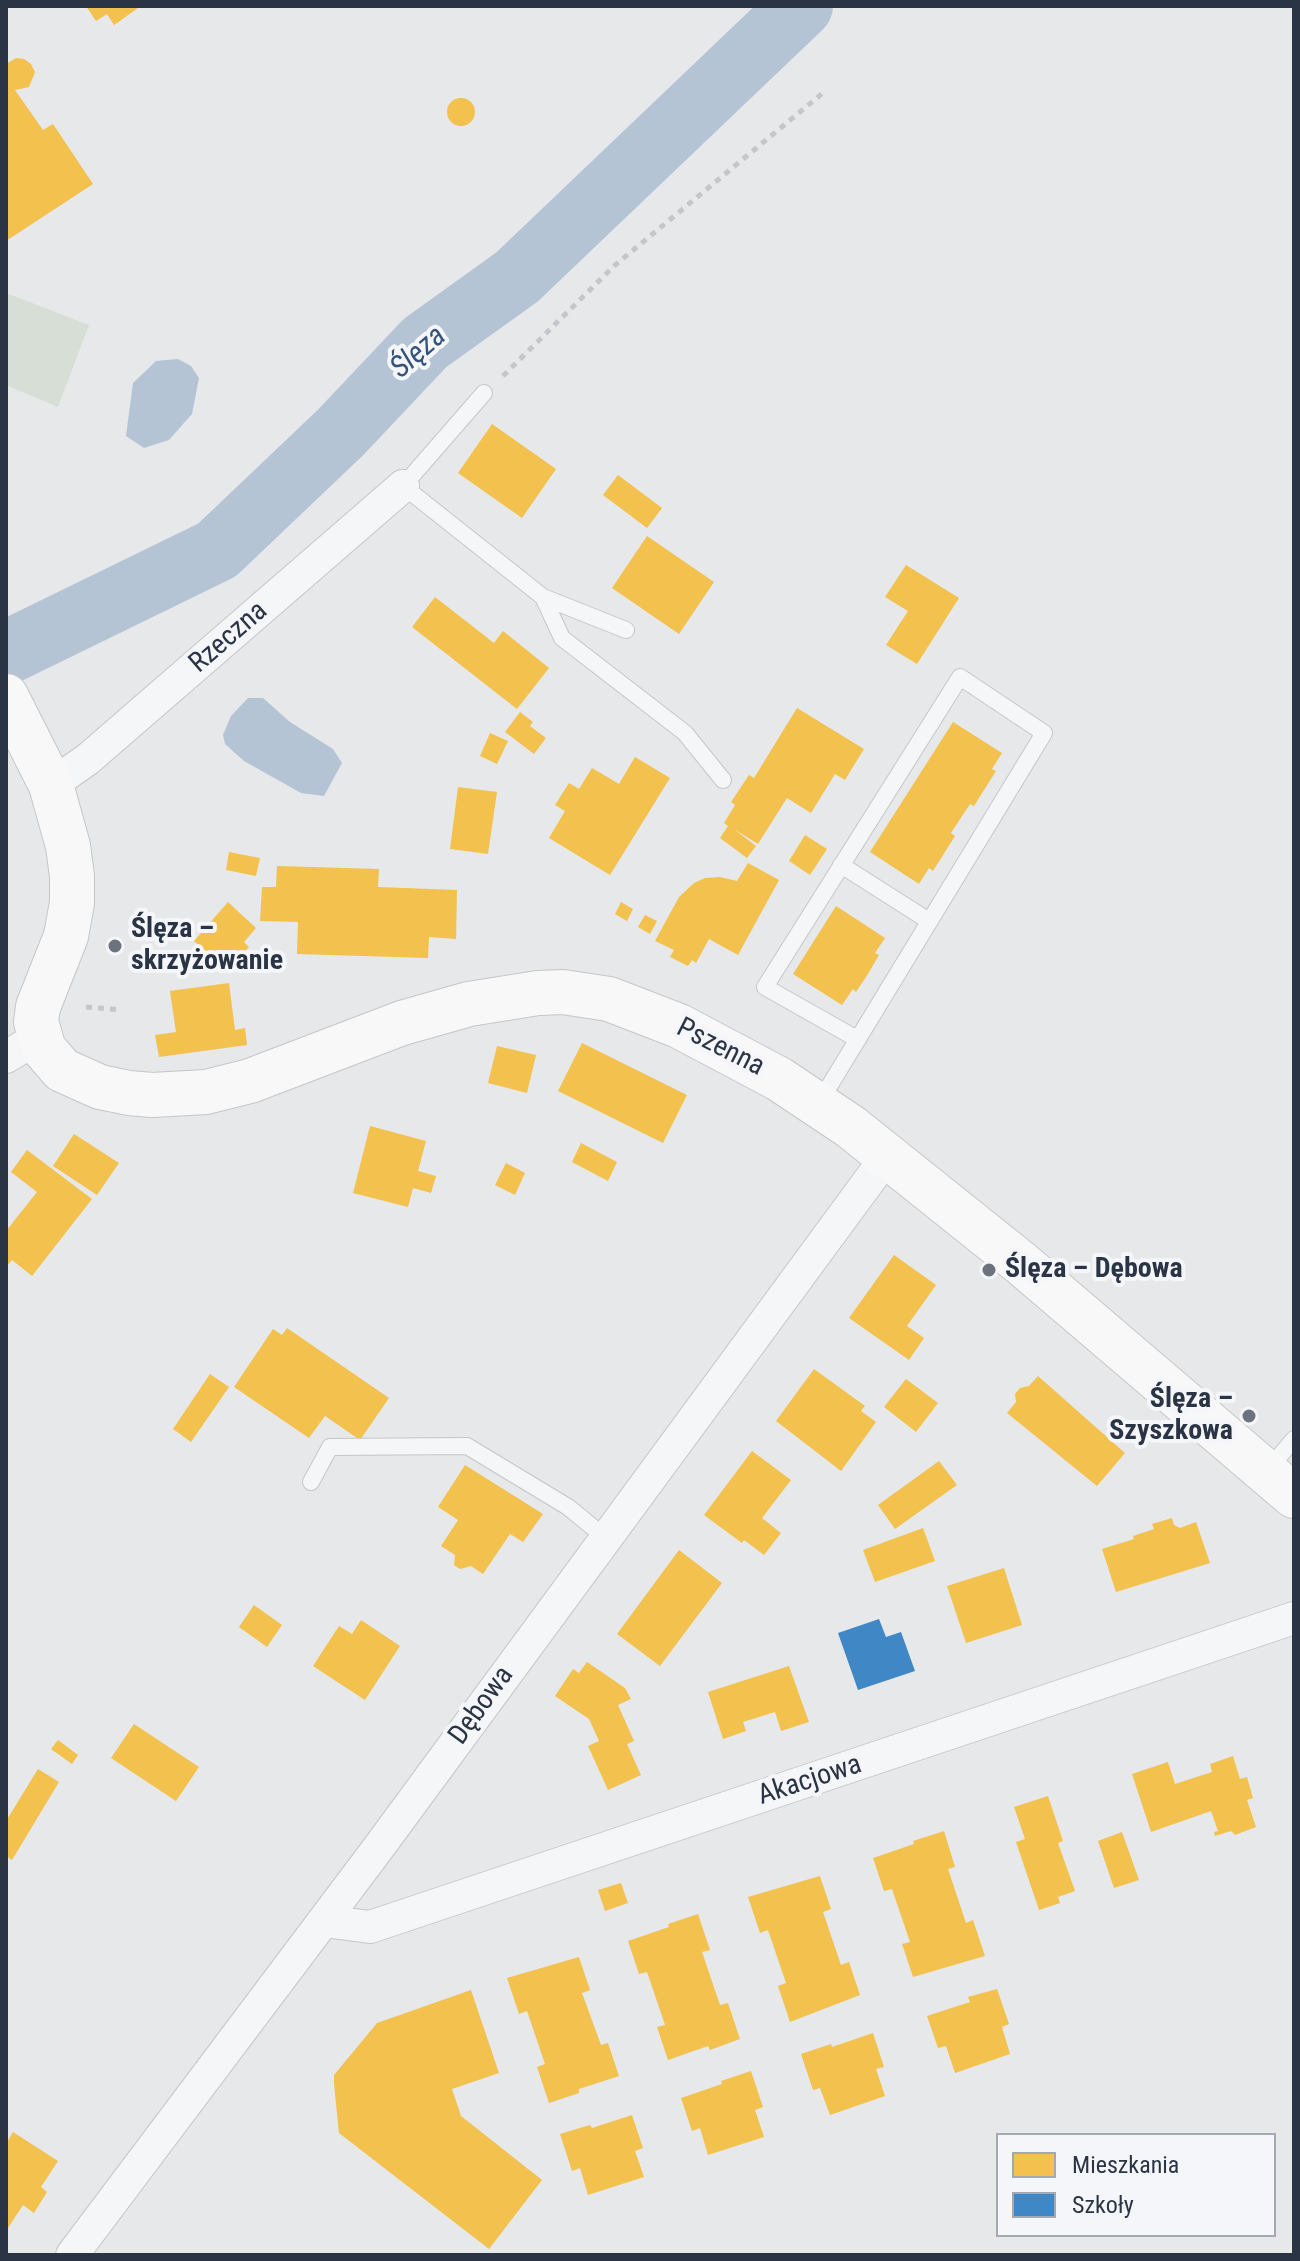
<!DOCTYPE html>
<meta charset="utf-8">
<style>
body{margin:0}
#map{position:relative;width:1300px;height:2261px;overflow:hidden;background:#e6e8ea;font-family:"Roboto Condensed",sans-serif}
canvas{display:block}
.frame{position:absolute;inset:0;border:8px solid #2b3445;pointer-events:none}
.legend{position:absolute;left:996px;top:2133px;width:280px;height:104px;box-sizing:border-box;background:#f4f6f9;border:2px solid #a4a8b1;margin:0;padding:10px 14px;list-style:none;font-size:24px;color:#2b3445}
.legend li{display:flex;align-items:center;gap:16px;height:40px}
.legend b{width:40px;border:2px solid #a4a8b1}
</style>
<div id="map">
<canvas width="1300" height="2261"></canvas>
<div class="frame"></div>
<ul class="legend">
<li><b style="height:22px;background:#f2c14e"></b>Mieszkania</li>
<li><b style="height:22px;background:#3f88c5"></b>Szkoły</li>
</ul>
</div>
<script>
const context = document.querySelector('canvas').getContext('2d');
context.lineJoin = 'round';
function fill(path, color) { context.fillStyle = color; context.fill(path, 'evenodd'); }
const toPath = rows => new Path2D(rows.map(r => 'M' + r).join(''));
function strokePath(path, color, width, dash) { context.strokeStyle = color; context.lineWidth = width; context.lineCap = dash ? 'butt' : 'round'; context.setLineDash(dash || []); context.stroke(path); }
function label(font, color, halo, rows, align = 'center') {
  context.font = font + ' "Roboto Condensed",sans-serif'; context.lineWidth = 8; context.setLineDash([]); context.textBaseline = 'middle'; context.strokeStyle = halo; context.fillStyle = color; for (const [text, x, y, turn = 0] of rows) {
    context.save(); context.translate(x, y); context.rotate((+turn || 0) * Math.PI / 180); context.textAlign = isNaN(turn) ? turn : align; if (halo) context.strokeText(text, 0, 0); context.fillText(text, 0, 0); context.restore();
  }
}
const green = toPath([
 [6,293,89,325,58,407,6,385]
]);
const water = toPath([
 [178,359,191,366,199,378,192,414,169,440,144,448,126,436,133,383,156,361],
 [248,698,263,698,290,722,333,749,342,763,324,796,301,793,244,761,225,744,223,735,231,716]
]);
const homes = toPath([
 [86,6,141,6,114,25,107,14,96,21],
 [16,58,24,59,31,64,35,72,29,87,15,90,43,130,53,124,93,184,6,241,6,64],
 '447 112a14 14 0 1 1 28 0a14 14 0 1 1-28 0Z',
 [492,424,556,469,522,518,458,473],
 [618,475,662,508,647,528,603,495],
 [647,536,714,582,679,634,612,588],
 [906,565,959,598,917,664,886,645,908,611,885,597],
 [435,597,494,643,503,631,549,668,517,709,412,627],
 [797,708,864,749,845,780,835,774,811,813,787,798,758,844,734,829,756,846,747,858,720,838,728,826,724,823,735,805,731,802,749,775,754,778],
 [520,712,533,722,530,726,546,738,534,754,505,732],
 [953,722,1002,753,992,769,996,771,974,806,970,804,951,833,955,836,933,871,929,868,919,884,870,852],
 [490,733,508,741,497,764,480,756],
 [635,757,670,778,610,875,549,838,565,811,555,805,569,783,579,789,592,768,619,784],
 [458,787,497,792,488,854,450,849],
 [805,835,827,849,810,875,789,861],
 [229,852,260,858,256,876,226,870],
 [748,863,779,880,738,955,709,939,696,963,692,960,688,966,670,957,674,950,655,941,679,897,694,883,705,878,720,877,737,881],
 [277,866,379,869,378,887,457,890,456,939,429,937,428,958,297,954,298,922,260,921,262,887,276,887],
 [228,902,256,928,244,942,249,947,228,971,194,941],
 [621,902,633,909,627,921,615,914],
 [836,906,885,938,875,953,879,955,868,974,856,992,853,989,842,1005,793,974],
 [645,915,657,921,650,934,638,927],
 [229,983,235,1030,245,1028,247,1045,159,1057,155,1035,176,1032,170,991],
 [582,1043,687,1095,663,1143,558,1091],
 [497,1046,536,1055,527,1093,488,1083],
 [370,1126,426,1141,418,1171,436,1176,431,1193,413,1188,408,1207,353,1193],
 [74,1134,119,1163,97,1195,53,1166],
 [581,1143,617,1162,608,1181,572,1162],
 [27,1150,92,1199,32,1276,12,1260,6,1267,6,1231,37,1192,11,1172],
 [506,1163,525,1173,515,1195,495,1185],
 [894,1255,936,1285,907,1326,924,1338,909,1360,849,1318],
 [287,1328,389,1398,360,1440,325,1416,309,1438,234,1387,273,1329,282,1335],
 [814,1369,865,1406,861,1411,876,1422,841,1471,776,1421],
 [210,1374,229,1387,191,1442,173,1429],
 [1038,1376,1125,1453,1097,1486,1007,1413,1016,1402,1015,1394,1020,1388,1029,1386],
 [906,1379,938,1403,916,1432,884,1407],
 [752,1451,791,1480,762,1518,781,1533,764,1555,744,1540,742,1543,704,1515],
 [939,1461,957,1485,895,1529,878,1505],
 [465,1465,543,1514,523,1542,510,1534,483,1574,471,1566,460,1569,454,1565,455,1555,441,1546,458,1520,438,1507],
 [1172,1518,1174,1525,1180,1528,1196,1522,1210,1563,1116,1592,1102,1549,1134,1539,1133,1536,1154,1529,1152,1524],
 [923,1528,935,1561,875,1582,863,1550],
 [679,1550,722,1583,660,1666,617,1634],
 [1004,1568,1022,1625,966,1643,947,1586],
 [254,1605,282,1625,267,1647,239,1627],
 [361,1620,400,1646,365,1700,313,1666,339,1626,352,1634],
 [587,1662,625,1688,631,1699,618,1705,634,1741,627,1744,641,1775,608,1790,588,1746,599,1741,589,1719,555,1696,573,1669,579,1673],
 [789,1666,809,1722,781,1731,775,1712,743,1722,746,1731,723,1739,708,1692],
 [134,1724,199,1767,176,1801,111,1758],
 [58,1740,78,1755,72,1764,51,1749],
 [1233,1756,1240,1779,1247,1777,1253,1798,1247,1800,1256,1827,1235,1835,1231,1831,1215,1836,1214,1832,1218,1831,1211,1811,1151,1832,1132,1774,1168,1762,1175,1784,1212,1772,1210,1764],
 [38,1769,59,1782,12,1860,6,1856,6,1821],
 [1048,1796,1063,1841,1058,1843,1075,1891,1058,1897,1060,1903,1039,1910,1016,1842,1025,1839,1014,1807],
 [944,1831,955,1867,948,1869,966,1923,973,1920,985,1956,913,1977,902,1944,910,1942,892,1889,884,1891,873,1858,914,1844,913,1841],
 [1122,1832,1139,1880,1114,1888,1098,1841],
 [820,1876,831,1909,823,1912,841,1965,849,1962,860,1995,790,2022,778,1986,786,1983,768,1930,760,1933,748,1897],
 [621,1883,628,1903,605,1911,598,1890],
 [698,1914,710,1950,702,1952,720,2005,728,2003,740,2039,710,2050,708,2046,668,2060,657,2027,665,2025,647,1972,639,1974,628,1941,669,1927,668,1924],
 [579,1957,590,1990,582,1993,601,2045,608,2043,619,2076,579,2089,579,2093,549,2103,537,2067,545,2064,527,2011,519,2014,507,1978],
 [997,1989,1009,2024,1002,2027,1010,2054,955,2073,946,2046,938,2048,927,2016,970,2002,968,1997],
 [471,1990,499,2073,452,2089,461,2116,542,2180,489,2249,339,2133,334,2084,334,2075,377,2023],
 [873,2033,884,2067,876,2069,885,2096,830,2115,820,2088,813,2090,801,2054,831,2044,832,2047],
 [751,2071,763,2107,755,2110,764,2137,708,2155,700,2128,692,2131,681,2098,722,2084,721,2081],
 [632,2115,643,2148,635,2151,644,2177,588,2195,580,2168,572,2171,560,2134,590,2125,592,2128],
 [13,2132,58,2161,41,2187,47,2192,34,2213,23,2205,6,2231,6,2144]
]);
const schools = toPath([
 [879,1619,886,1637,901,1632,915,1671,858,1690,838,1633]
]);
const river = toPath([
 [6,653,217,550,341,432,425,343,517,277,801,6]
]);
const path = toPath([
 [503,376,614,266,824,92],
 [86,1007,121,1010]
]);
const lane = toPath([
 [484,393,403,486,543,597,562,638,685,733,723,780],
 [543,597,626,630],
 [841,865,929,921],
 [819,1103,1044,733,960,677,765,987,857,1039],
 [1267,1471,1294,1439],
 [311,1482,330,1447,467,1446,568,1507,606,1538]
]);
const street = toPath([
 [51,785,88,759,403,486],
 [6,1057,39,1037],
 [324,1921,370,1927,1294,1618],
 [72,2255,379,1847,888,1155]
]);
const secondary = toPath([
 [6,696,51,785,68,846,72,876,72,903,66,936,38,1007,36,1022,44,1049,62,1070,100,1087,129,1093,152,1095,206,1092,250,1081,402,1023,469,1004,538,993,563,992,609,999,679,1026,779,1079,851,1127,1021,1263,1294,1496]
]);
const markers = [
 [115,946,8,"#6c737f"],
 [989,1270,8,"#6c737f"],
 [1249,1416,8,"#6c737f"]
];
const streetNames = [
 ["Rzeczna",229,638,-41],
 ["Pszenna",720,1048,27],
 ["Dębowa",482,1706,-54],
 ["Akacjowa",810,1781,-18]
];
const poiNames = [
 ["Ślęza –",131,930],
 ["skrzyżowanie",131,962],
 ["Ślęza – Dębowa",1005,1270],
 ["Ślęza –",1233,1400,"right"],
 ["Szyszkowa",1233,1432,"right"]
];
const waterNames = [
 ["Ślęza",419,353,-41]
];
fill(green, '#d6ded6');
fill(water, '#b4c4d5');
fill(homes, '#f2c14e');
fill(schools, '#3f88c5');
strokePath(river, '#b4c4d5', 64);
strokePath(lane, '#c4c6c8', 18);
strokePath(street, '#c4c6c8', 34);
strokePath(secondary, '#c4c6c8', 46);
strokePath(path, '#c5c6ca', 5, [6, 6]);
strokePath(lane, '#f5f6f7', 16);
strokePath(street, '#f5f6f7', 32);
strokePath(secondary, '#f8f8f8', 44);
for (const [x, y, r, color] of markers) { const dot = new Path2D(); dot.arc(x, y, r, 0, 2 * Math.PI); context.fillStyle = color; context.fill(dot); strokePath(dot, '#f4f6f9', 3); }
label('28px', '#2b3445', '#f4f6f9', streetNames);
label('bold 28px', '#2b3445', '#f4f6f9', poiNames, 'left');
label('italic 30px', '#34527a', '#f4f6f9', waterNames);
</script>
